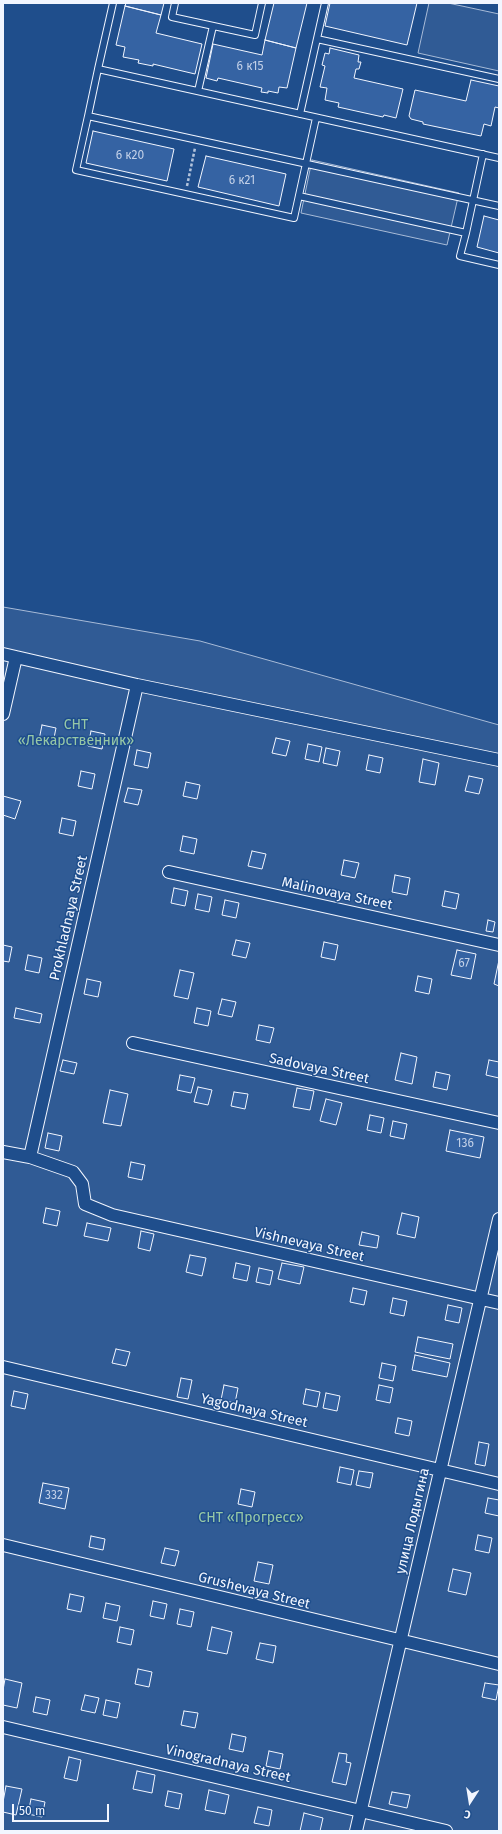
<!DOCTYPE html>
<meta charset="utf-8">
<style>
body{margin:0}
#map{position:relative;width:502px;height:1834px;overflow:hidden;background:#1f4e8c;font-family:"Fira Sans",sans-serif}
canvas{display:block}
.frame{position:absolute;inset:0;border:4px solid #f2f6ff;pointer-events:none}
.north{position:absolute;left:450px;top:1782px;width:40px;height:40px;-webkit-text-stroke:3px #1f4e8c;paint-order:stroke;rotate:192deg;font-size:11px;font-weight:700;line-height:16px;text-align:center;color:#f2f6ff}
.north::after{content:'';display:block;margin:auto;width:14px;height:18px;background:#f2f6ff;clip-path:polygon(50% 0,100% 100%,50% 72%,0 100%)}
.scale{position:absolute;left:12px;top:1804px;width:97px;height:18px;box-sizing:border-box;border:2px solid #f2f6ff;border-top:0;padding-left:5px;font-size:12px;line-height:14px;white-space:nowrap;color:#f2f6ff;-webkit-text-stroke:3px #1f4e8c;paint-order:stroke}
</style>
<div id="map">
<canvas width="502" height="1834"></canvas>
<div class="frame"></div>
<div class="north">С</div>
<div class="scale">50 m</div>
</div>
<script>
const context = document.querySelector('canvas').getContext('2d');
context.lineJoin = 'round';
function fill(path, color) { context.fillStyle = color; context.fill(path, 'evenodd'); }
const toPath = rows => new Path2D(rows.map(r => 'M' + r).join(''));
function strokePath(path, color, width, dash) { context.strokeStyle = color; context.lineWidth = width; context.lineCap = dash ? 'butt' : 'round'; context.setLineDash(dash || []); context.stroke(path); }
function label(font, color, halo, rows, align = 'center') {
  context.font = font + ' "Fira Sans",sans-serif'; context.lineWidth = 3; context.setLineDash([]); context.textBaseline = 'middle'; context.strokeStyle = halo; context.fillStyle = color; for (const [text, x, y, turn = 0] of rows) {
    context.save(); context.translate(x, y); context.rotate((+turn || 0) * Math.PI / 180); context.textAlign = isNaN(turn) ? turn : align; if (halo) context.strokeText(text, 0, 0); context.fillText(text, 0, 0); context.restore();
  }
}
const built = toPath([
 [429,3,448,3,499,14,499,71,418,53,429,3],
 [312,160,459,193,447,245,301,213,312,160],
 [3,607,200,641,499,725,499,1831,3,1831,3,607]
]);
const building = toPath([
 [126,3,164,3,161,15,125,6,126,3],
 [274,3,307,3,296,48,265,40,274,3],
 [330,3,417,3,407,45,325,26,330,3],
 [125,6,161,15,156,33,202,44,195,74,153,64,153,66,138,63,139,60,123,57,125,47,116,45,125,6],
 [265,40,296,48,287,88,279,87,278,93,268,91,268,93,261,92,262,88,218,78,217,81,206,78,213,44,262,55,265,40],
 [330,48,359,55,358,62,361,62,359,69,356,69,354,78,403,89,396,118,384,115,383,117,338,107,339,103,325,100,327,88,320,87,325,66,322,65,325,53,329,54,330,48],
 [471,80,499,86,499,108,495,107,491,126,484,124,481,136,423,124,423,122,411,119,409,116,415,90,466,101,471,80],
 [93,131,174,149,167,181,86,163,93,131],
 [206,156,286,174,279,206,198,187,206,156],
 [484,216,499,220,499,253,477,247,484,216],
 [42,725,56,728,53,743,39,740,42,725],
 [91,731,105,734,102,749,88,746,91,731],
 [276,738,290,741,286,756,272,753,276,738],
 [308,744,322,747,319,762,305,759,308,744],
 [326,748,340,751,337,766,323,763,326,748],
 [137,750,151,753,148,768,134,765,137,750],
 [369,755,383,758,380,773,366,770,369,755],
 [423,759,439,763,435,785,419,782,423,759],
 [81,771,95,774,92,789,78,786,81,771],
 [469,776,483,779,479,794,465,791,469,776],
 [186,782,200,785,197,799,183,796,186,782],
 [128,788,142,790,138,805,124,802,128,788],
 [3,796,21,801,15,819,3,815,3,796],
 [62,818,76,821,73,836,59,833,62,818],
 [183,836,197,839,194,854,180,851,183,836],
 [252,851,266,854,262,869,248,866,252,851],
 [344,860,359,863,355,878,341,875,344,860],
 [395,875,410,878,407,895,392,892,395,875],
 [174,888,188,891,185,906,171,903,174,888],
 [445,891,459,894,456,909,442,906,445,891],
 [198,894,212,897,209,912,195,909,198,894],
 [225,900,239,903,236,918,222,915,225,900],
 [488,920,495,922,493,932,486,931,488,920],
 [236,940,250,943,246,958,232,955,236,940],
 [324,942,338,945,335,960,321,957,324,942],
 [3,945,12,947,9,962,3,961,3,945],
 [457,950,476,954,471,979,451,975,457,950],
 [28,955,42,958,39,973,25,970,28,955],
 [499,960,499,986,494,984,499,960],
 [180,970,194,973,188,999,174,996,180,970],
 [418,976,432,979,429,994,415,991,418,976],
 [87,979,101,982,98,997,84,994,87,979],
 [222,999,236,1002,232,1017,218,1014,222,999],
 [16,1008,42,1014,40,1023,14,1018,16,1008],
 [197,1008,211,1011,208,1026,194,1023,197,1008],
 [259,1025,274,1028,270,1043,256,1040,259,1025],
 [401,1053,417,1057,412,1084,395,1080,401,1053],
 [63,1060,77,1063,74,1074,60,1071,63,1060],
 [489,1060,499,1062,499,1078,486,1075,489,1060],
 [436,1072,450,1075,447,1090,433,1087,436,1072],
 [180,1075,195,1078,191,1093,177,1090,180,1075],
 [198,1087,212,1090,208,1105,194,1102,198,1087],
 [297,1088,314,1091,310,1110,293,1107,297,1088],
 [110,1090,128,1094,121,1126,103,1123,110,1090],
 [234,1092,248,1094,245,1109,231,1106,234,1092],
 [326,1099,342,1103,336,1125,320,1121,326,1099],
 [370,1115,384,1118,381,1133,367,1130,370,1115],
 [393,1121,407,1124,404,1139,390,1136,393,1121],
 [450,1130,484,1137,480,1158,446,1151,450,1130],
 [48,1133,62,1136,59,1151,45,1148,48,1133],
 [131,1162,145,1165,142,1180,128,1177,131,1162],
 [46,1208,60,1211,57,1226,43,1223,46,1208],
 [402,1213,419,1217,415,1238,397,1234,402,1213],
 [87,1223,111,1228,108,1241,84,1236,87,1223],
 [141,1231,154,1234,150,1251,138,1248,141,1231],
 [362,1232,379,1236,377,1248,359,1245,362,1232],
 [190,1255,206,1258,202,1276,186,1272,190,1255],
 [236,1263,250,1266,247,1281,233,1278,236,1263],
 [282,1263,304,1267,300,1284,278,1279,282,1263],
 [259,1268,273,1271,270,1285,256,1282,259,1268],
 [353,1288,367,1291,364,1305,350,1302,353,1288],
 [393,1298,407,1301,404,1316,390,1313,393,1298],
 [448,1305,462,1308,459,1323,445,1320,448,1305],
 [418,1337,453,1344,450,1359,415,1352,418,1337],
 [116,1349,130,1352,126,1366,112,1363,116,1349],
 [415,1355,450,1363,447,1377,412,1370,415,1355],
 [382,1363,396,1366,393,1381,379,1378,382,1363],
 [181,1378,192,1380,188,1399,177,1397,181,1378],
 [224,1385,238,1388,235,1403,221,1400,224,1385],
 [379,1385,393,1388,390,1403,376,1400,379,1385],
 [306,1389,320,1392,317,1407,303,1404,306,1389],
 [14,1391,28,1394,25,1409,11,1406,14,1391],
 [326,1393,340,1396,337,1411,323,1408,326,1393],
 [398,1418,412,1421,409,1436,395,1433,398,1418],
 [479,1442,489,1444,485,1466,475,1464,479,1442],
 [340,1467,354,1470,351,1485,337,1482,340,1467],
 [359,1471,373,1473,370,1488,356,1485,359,1471],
 [43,1483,69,1488,65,1509,39,1503,43,1483],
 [241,1489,255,1492,252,1507,238,1504,241,1489],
 [488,1498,499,1500,499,1516,485,1513,488,1498],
 [478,1535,492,1538,489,1553,475,1550,478,1535],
 [91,1536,105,1539,103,1550,89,1547,91,1536],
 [165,1548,179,1551,175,1566,161,1563,165,1548],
 [258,1562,273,1565,269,1584,254,1581,258,1562],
 [453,1569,471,1573,466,1595,448,1591,453,1569],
 [70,1594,84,1597,81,1612,67,1609,70,1594],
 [153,1601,167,1604,164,1619,150,1616,153,1601],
 [106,1603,120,1606,117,1621,103,1618,106,1603],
 [180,1609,194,1612,191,1627,177,1624,180,1609],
 [120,1627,134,1630,131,1645,117,1642,120,1627],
 [212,1627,232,1632,227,1654,207,1650,212,1627],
 [260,1643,276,1646,273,1663,256,1659,260,1643],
 [138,1669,152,1672,149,1687,135,1684,138,1669],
 [5,1679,22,1683,17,1708,3,1705,3,1690,5,1679],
 [485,1683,499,1685,496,1700,482,1697,485,1683],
 [85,1695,99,1698,95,1713,81,1710,85,1695],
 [36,1697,50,1700,47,1715,33,1712,36,1697],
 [106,1700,120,1703,117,1718,103,1715,106,1700],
 [184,1711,198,1713,195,1728,181,1725,184,1711],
 [232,1734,246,1737,243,1752,229,1749,232,1734],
 [269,1751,283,1754,280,1769,266,1766,269,1751],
 [339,1753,347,1754,346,1762,351,1763,346,1785,332,1782,339,1753],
 [69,1757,81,1760,77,1781,64,1778,69,1757],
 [137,1771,155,1775,152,1793,133,1789,137,1771],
 [6,1786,22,1789,16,1815,3,1812,3,1802,6,1786],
 [209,1790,229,1795,225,1814,205,1810,209,1790],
 [168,1791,182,1794,179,1809,165,1806,168,1791],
 [392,1792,410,1795,407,1808,389,1804,392,1792],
 [31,1799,45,1802,42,1817,28,1814,31,1799],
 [258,1807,272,1810,269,1826,254,1823,258,1807],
 [304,1813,323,1818,320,1831,300,1831,304,1813]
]);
const path = toPath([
 [187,186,195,148]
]);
const lane = toPath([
 [113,3,98,69,499,158],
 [175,3,172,17,255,35,262,3],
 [317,39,499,79],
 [98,69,88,116,499,206],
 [198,91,213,26],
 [300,114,325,3],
 [88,116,76,170,294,218,316,118],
 [299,196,466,233,483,154],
 [466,233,460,256,499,265]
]);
const street = toPath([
 [3,654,137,685,499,760],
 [3,714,16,657],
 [169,872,499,945],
 [133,1043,499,1123],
 [3,1152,30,1157,73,1172,82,1184,85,1204,112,1215,499,1303],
 [30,1157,137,685],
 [3,1367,499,1484],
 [3,1545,499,1664],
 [3,1727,446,1831],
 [356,1831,499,1219]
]);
const numberNames = [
 ["6 к15",250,67],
 ["6 к20",130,156],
 ["6 к21",242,181],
 ["67",464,964],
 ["136",465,1144],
 ["332",54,1496]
];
const parkNames = [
 ["СНТ",76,725],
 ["«Лекарственник»",76,741],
 ["СНТ «Прогресс»",251,1518]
];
const streetNames = [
 ["Malinovaya Street",337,894,12],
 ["Prokhladnaya Street",69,918,-77],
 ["Sadovaya Street",319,1069,12],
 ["Vishnevaya Street",309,1245,13],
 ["Yagodnaya Street",254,1411,13],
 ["улица Лодыгина",413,1521,-77],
 ["Grushevaya Street",254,1591,14],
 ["Vinogradnaya Street",228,1764,13]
];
fill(built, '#305b95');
strokePath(built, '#a8bbd7', 1);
fill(building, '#3563a3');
strokePath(building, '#f2f6ff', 1);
strokePath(lane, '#f2f6ff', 8);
strokePath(street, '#f2f6ff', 14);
strokePath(path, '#b3c4dc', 2.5, [3, 2]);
strokePath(lane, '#1f4e8c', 6);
strokePath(street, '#1f4e8c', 12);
label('12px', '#c3d1e8', null, numberNames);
label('14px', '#97c8a6', '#1f4e8c', parkNames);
label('14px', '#f2f6ff', '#1f4e8c', streetNames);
</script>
